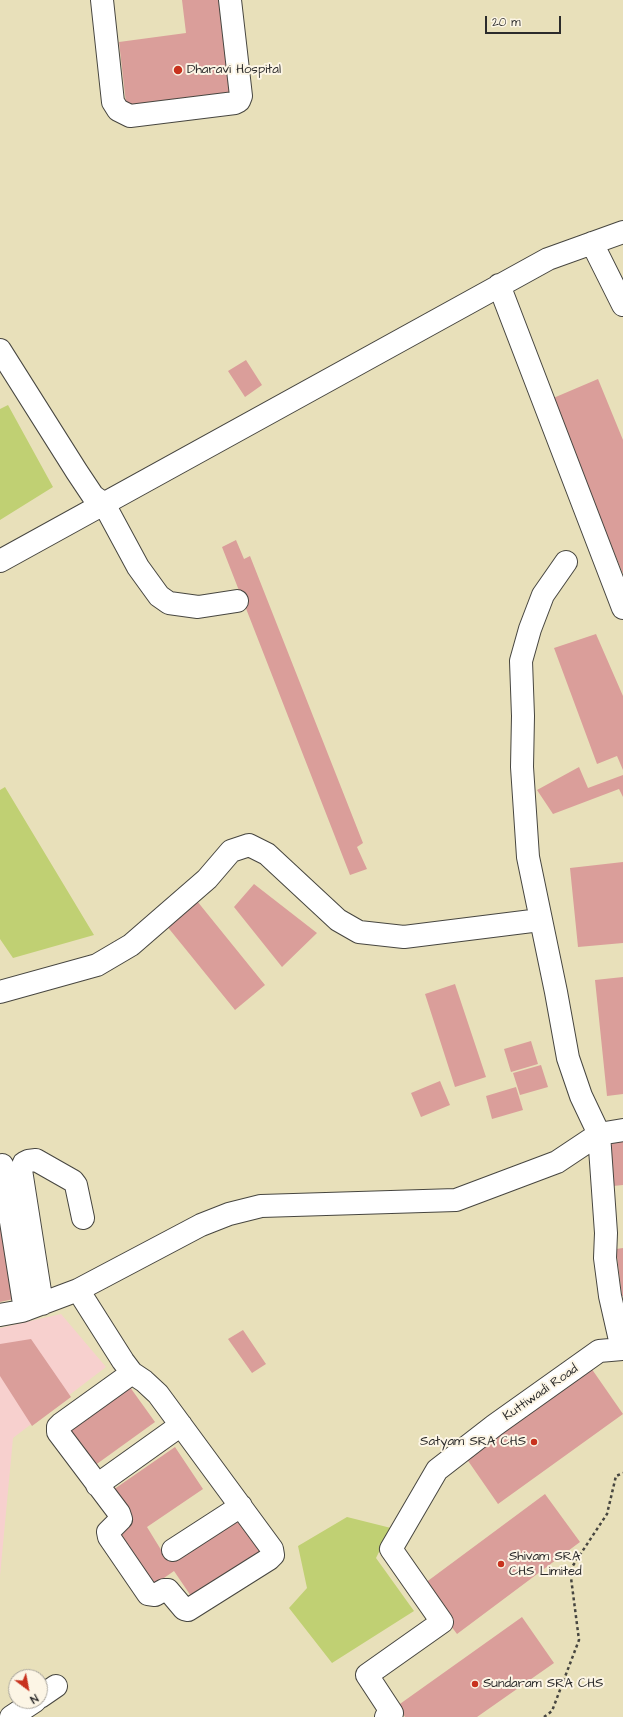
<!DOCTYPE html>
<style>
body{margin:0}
#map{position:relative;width:623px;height:1717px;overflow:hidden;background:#e8e0ba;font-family:"Architects Daughter",sans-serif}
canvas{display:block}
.north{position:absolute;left:8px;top:1669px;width:40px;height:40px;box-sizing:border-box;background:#fcf5e5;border:1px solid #a8a49b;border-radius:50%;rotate:148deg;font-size:11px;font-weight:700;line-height:16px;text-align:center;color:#2b2b2b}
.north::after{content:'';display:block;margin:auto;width:14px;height:18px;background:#c8321e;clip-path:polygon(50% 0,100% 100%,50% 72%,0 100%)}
.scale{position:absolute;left:485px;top:16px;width:76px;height:18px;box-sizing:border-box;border:2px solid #2b2b2b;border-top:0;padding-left:5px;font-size:12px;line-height:14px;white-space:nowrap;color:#2b2b2b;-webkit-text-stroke:3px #fcf5e5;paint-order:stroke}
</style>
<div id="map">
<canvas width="623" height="1717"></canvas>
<div class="north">N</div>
<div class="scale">20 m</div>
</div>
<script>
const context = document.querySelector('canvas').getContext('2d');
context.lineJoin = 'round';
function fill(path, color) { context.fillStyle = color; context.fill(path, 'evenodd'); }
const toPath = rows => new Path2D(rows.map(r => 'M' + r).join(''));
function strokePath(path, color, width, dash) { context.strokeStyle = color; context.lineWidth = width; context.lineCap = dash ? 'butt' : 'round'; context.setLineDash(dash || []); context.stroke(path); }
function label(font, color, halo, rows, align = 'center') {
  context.font = font + ' "Architects Daughter",sans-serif'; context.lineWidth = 4; context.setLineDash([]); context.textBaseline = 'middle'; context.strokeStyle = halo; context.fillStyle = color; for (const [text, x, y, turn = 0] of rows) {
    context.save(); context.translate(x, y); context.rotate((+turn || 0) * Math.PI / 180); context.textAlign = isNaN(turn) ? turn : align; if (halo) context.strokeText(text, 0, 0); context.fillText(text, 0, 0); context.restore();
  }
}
const built = toPath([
 [61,1314,106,1367,13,1438,0,1576,0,1328]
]);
const green = toPath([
 [8,405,53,487,0,520,0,409],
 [5,787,94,935,13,958,0,939,0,790],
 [347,1517,391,1528,376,1558,414,1611,332,1663,289,1608,307,1588,298,1546]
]);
const building = toPath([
 [182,0,225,0,236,98,127,112,119,42,186,33],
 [246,360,262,385,245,397,228,371],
 [598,379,623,440,623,574,551,399],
 [236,540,244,559,250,556,363,843,357,847,367,869,350,875,222,547],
 [596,634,623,696,623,770,617,756,597,764,554,648],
 [579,767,588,788,623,775,623,797,619,789,553,814,537,790],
 [623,862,623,943,578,947,570,868],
 [254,884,317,933,282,967,234,907],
 [197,901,265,985,235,1010,166,925],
 [623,977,623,1094,607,1096,595,980],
 [455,984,486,1077,455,1087,425,994],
 [531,1041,538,1064,511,1072,504,1049],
 [541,1065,548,1087,520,1095,513,1073],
 [440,1081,450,1105,421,1117,411,1093],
 [516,1087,523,1110,492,1119,486,1096],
 [623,1141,623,1185,613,1186,608,1143],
 [0,1192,18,1298,0,1302],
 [623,1248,623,1296,622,1296,616,1249],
 [243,1330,266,1364,252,1373,228,1339],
 [31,1339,71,1397,32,1426,0,1376,0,1344],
 [589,1365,623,1414,498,1504,464,1455],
 [127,1383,155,1422,94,1466,63,1427],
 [175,1447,203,1489,147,1527,166,1558,238,1511,266,1554,195,1602,174,1571,151,1587,116,1532,110,1492],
 [545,1494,580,1542,457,1634,421,1586],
 [522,1617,554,1663,477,1717,405,1717,397,1706]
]);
const path = toPath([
 [544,1717,552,1711,579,1640,570,1570,607,1514,616,1476,623,1473]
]);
const minor = toPath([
 [102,0,113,102,118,110,130,116,235,103,239,101,241,96,230,0],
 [592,243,623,305],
 [499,285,623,608],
 [0,350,77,472,93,496,104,504,138,567,159,596,169,603,198,607,237,601],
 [0,561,548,259,623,232],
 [0,992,97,965,131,945,207,879,231,851,249,845,267,854,338,920,359,932,404,937,540,920],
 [2,1165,25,1310],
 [78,1290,123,1361,132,1373,144,1381,158,1394,272,1549,273,1555,269,1559,188,1610,184,1609,168,1590,164,1590,155,1595,148,1594,109,1537,108,1532,121,1519,119,1513,58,1432,58,1427,61,1424,132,1373],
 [42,1304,21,1170,24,1163,28,1161,36,1160,73,1181,76,1185,83,1218],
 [0,1315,22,1311,78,1290,201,1225,229,1214,261,1206,456,1200,557,1162,599,1134,623,1130],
 [97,1485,181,1425],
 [173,1550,241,1506],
 [40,1697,56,1686],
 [11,1717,35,1701],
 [386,1717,392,1713,367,1675,442,1622,391,1549,437,1470,495,1425,599,1351,622,1349,610,1296,605,1258,606,1233,599,1134,581,1096,568,1058,556,992,528,857,522,767,523,716,521,661,530,629,543,595,566,562]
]);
const markers = [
 [178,70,5,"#c8321e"],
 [534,1442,4,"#c8321e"],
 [501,1564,4,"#c8321e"],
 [475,1684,4,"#c8321e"]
];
const poiNames = [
 ["Dharavi Hospital",187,70],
 ["Satyam SRA CHS",526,1442,"right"],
 ["Shivam SRA",509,1557],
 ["CHS Limited",509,1572],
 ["Sundaram SRA CHS",483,1684]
];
const streetNames = [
 ["Kuttiwadi Road",541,1393,-35]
];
fill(built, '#f7d0ce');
fill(green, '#c0d073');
fill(building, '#da9e9a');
strokePath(minor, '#474640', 24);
strokePath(path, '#474640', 2.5, [3, 3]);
strokePath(minor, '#fff', 22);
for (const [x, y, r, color] of markers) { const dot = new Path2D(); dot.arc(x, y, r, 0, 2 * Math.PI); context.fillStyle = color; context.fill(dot); strokePath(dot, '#fcf5e5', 1.5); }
label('13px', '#2b2b2b', '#fcf5e5', poiNames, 'left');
label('13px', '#2b2b2b', '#fcf5e5', streetNames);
</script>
